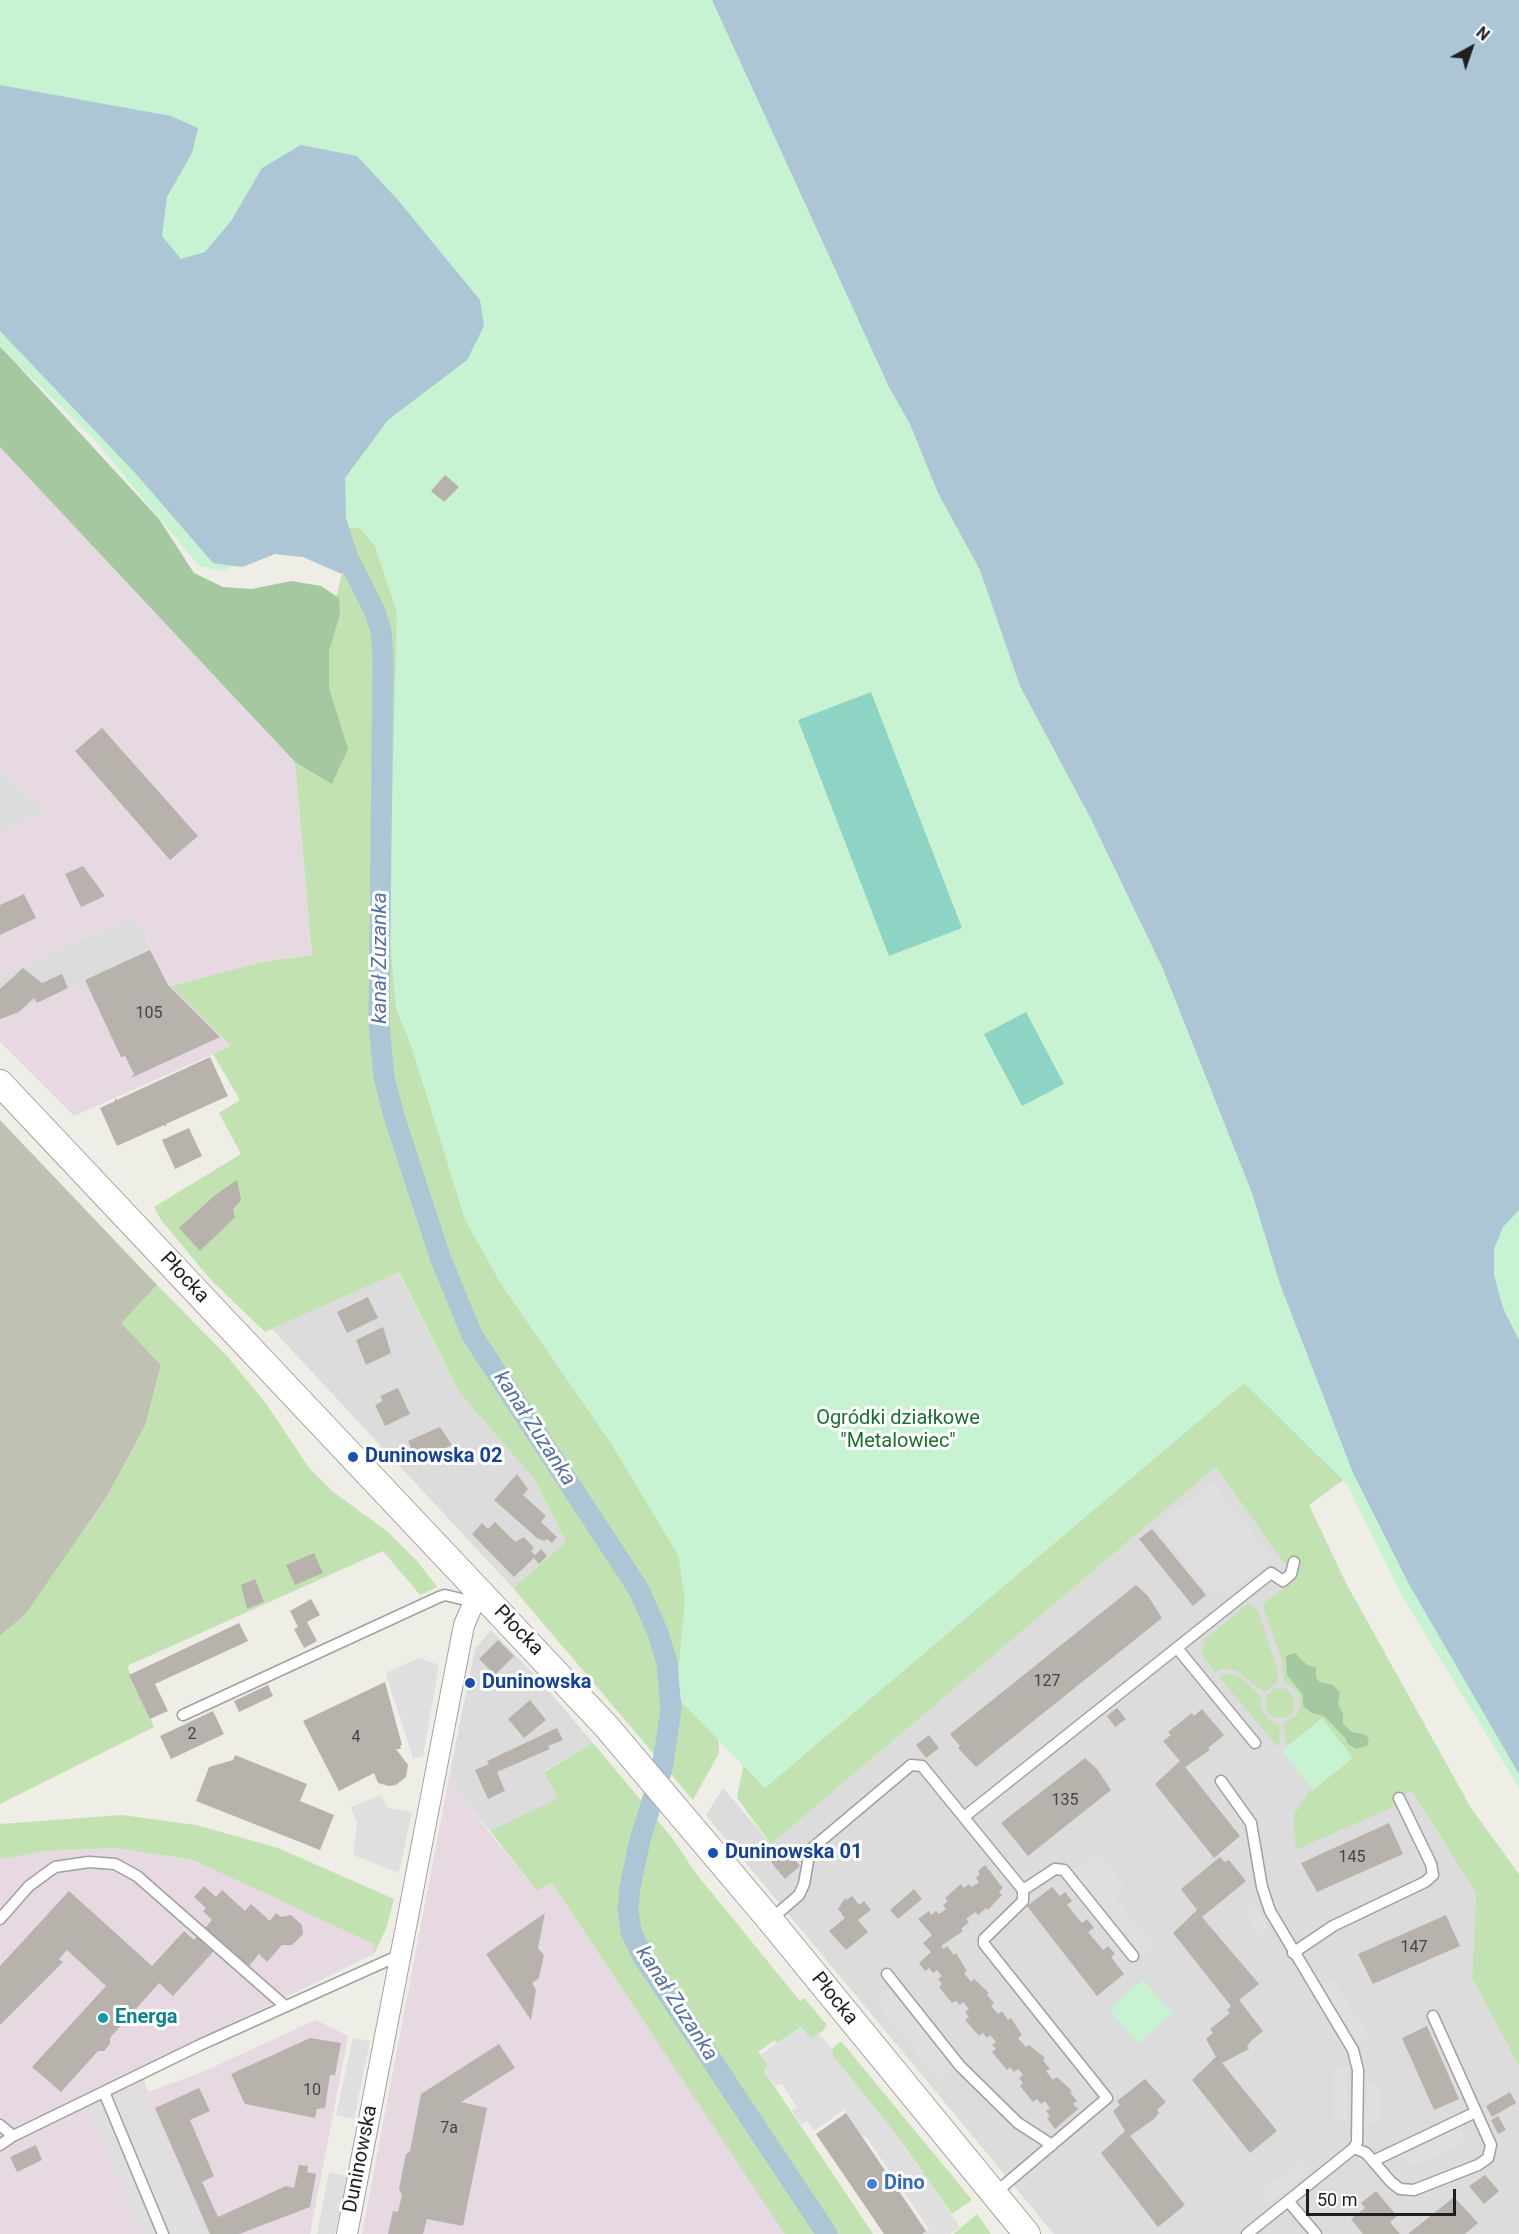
<!DOCTYPE html>
<meta charset="utf-8">
<style>
body{margin:0}
#map{position:relative;width:1519px;height:2234px;overflow:hidden;background:#eeede6;font-family:Roboto,sans-serif}
canvas{display:block}
.north{position:absolute;left:1441px;top:18px;width:60px;height:60px;-webkit-text-stroke:4px #fff;paint-order:stroke;rotate:40deg;font-size:16px;font-weight:700;line-height:24px;text-align:center;color:#1f1f1f}
.north::after{content:'';display:block;margin:auto;width:21px;height:27px;background:#1f1f1f;clip-path:polygon(50% 0,100% 100%,50% 72%,0 100%)}
.scale{position:absolute;left:1306px;top:2189px;width:150px;height:27px;box-sizing:border-box;border:3px solid #1f1f1f;border-top:0;padding-left:8px;font-size:18px;line-height:21px;white-space:nowrap;color:#1f1f1f;-webkit-text-stroke:4px #fff;paint-order:stroke}
</style>
<div id="map">
<canvas width="1519" height="2234"></canvas>
<div class="north">N</div>
<div class="scale">50 m</div>
</div>
<script>
const context = document.querySelector('canvas').getContext('2d');
context.lineJoin = 'round';
function fill(path, color) { context.fillStyle = color; context.fill(path, 'evenodd'); }
const toPath = rows => new Path2D(rows.map(r => 'M' + r).join(''));
function strokePath(path, color, width, dash) { context.strokeStyle = color; context.lineWidth = width; context.lineCap = dash ? 'butt' : 'round'; context.setLineDash(dash || []); context.stroke(path); }
function label(font, color, halo, rows, align = 'center') {
  context.font = font + ' Roboto,sans-serif'; context.lineWidth = 6; context.setLineDash([]); context.textBaseline = 'middle'; context.strokeStyle = halo; context.fillStyle = color; for (const [text, x, y, turn = 0] of rows) {
    context.save(); context.translate(x, y); context.rotate((+turn || 0) * Math.PI / 180); context.textAlign = isNaN(turn) ? turn : align; if (halo) context.strokeText(text, 0, 0); context.fillText(text, 0, 0); context.restore();
  }
}
const residential = toPath([
 [0,769,46,812,0,833],
 [136,916,152,949,0,1021,0,976],
 [398,1272,459,1392,535,1480,566,1542,513,1588,272,1329],
 [1216,1467,1296,1579,1392,1758,1476,1893,1472,1978,1519,2067,1519,2234,1054,2234,706,1815,723,1788,771,1844],
 [491,1630,542,1683,593,1743,544,1771,559,1798,490,1831,459,1795,451,1767,475,1649]
]);
const industrial = toPath([
 [0,447,295,762,312,955,262,962,172,986,231,1046,74,1116,0,1042,0,1021,152,948,136,916,0,976,0,833,46,812,0,769],
 [451,1767,459,1795,537,1891,552,1883,787,2234,362,2234],
 [117,1848,193,1860,375,1944,374,1954,140,2068,148,2092,200,2073,316,2020,348,2036,310,2234,0,2234,0,1859,47,1851]
]);
const construction = toPath([
 [0,1120,157,1285,122,1323,161,1365,146,1424,108,1495,26,1614,0,1636]
]);
const grass = toPath([
 [0,0,1353,1473,1309,1505,1346,1583,1471,1808,1519,1874,1519,2067,1472,1978,1476,1893,1412,1791,1400,1797,1397,1792,1394,1794,1398,1805,1295,1850,1294,1815,1309,1792,1314,1790,1322,1719,1288,1745,1286,1742,1284,1723,1297,1715,1301,1701,1297,1691,1284,1682,1282,1660,1263,1607,1264,1603,1296,1580,1216,1467,771,1844,737,1798,764,1661,684,1558,717,1645,719,1753,693,1800,513,1588,566,1542,535,1480,459,1392,399,1272,265,1332,211,1280,161,1220,154,1207,241,1154,219,1113,240,1100,213,1054,231,1046,171,986,262,962,312,955,295,762,342,574,303,557,275,554,242,567,0,327],
 [157,1285,227,1356,267,1405,309,1468,332,1491,388,1532,418,1562,437,1587,420,1595,383,1551,127,1666,154,1727,0,1804,0,1636,26,1614,108,1495,146,1424,161,1365,121,1323],
 [1249,1603,1258,1611,1278,1672,1278,1682,1264,1692,1237,1671,1224,1668,1215,1672,1202,1656,1204,1640],
 [1225,1673,1242,1678,1261,1697,1260,1705,1264,1714,1272,1722,1279,1724,1280,1741,1278,1747,1219,1677],
 '1265 1703a15 15 0 1 1 30 0a15 15 0 1 1-30 0Z',
 [593,1743,673,1839,694,1871,800,2001,804,1998,827,2025,824,2030,810,2039,801,2027,777,2043,774,2040,758,2052,768,2064,764,2071,873,2234,785,2234,552,1883,537,1891,490,1831,558,1798,544,1772],
 [122,1815,196,1825,278,1848,394,1899,386,1929,374,1954,374,1944,193,1860,117,1848,47,1851,0,1859,0,1824],
 [841,2041,972,2200,952,2214,899,2138,833,2056,832,2049],
 [977,2214,991,2234,953,2234,969,2221]
]);
const forest = toPath([
 [0,346,159,519,194,573,223,587,252,589,291,581,321,586,339,598,340,614,329,651,329,688,348,749,332,784,295,762,0,447],
 [1295,1653,1307,1665,1316,1667,1316,1678,1320,1682,1333,1685,1340,1692,1338,1704,1343,1714,1343,1724,1352,1732,1366,1735,1369,1740,1367,1746,1356,1749,1348,1744,1346,1739,1324,1716,1312,1713,1303,1706,1303,1695,1287,1675,1286,1656]
]);
const park = toPath([
 [0,0,1519,0,1519,1788,1401,1594,1347,1484,1244,1383,765,1788,676,1696,685,1599,678,1555,612,1445,501,1284,465,1220,411,1045,396,1009,389,928,397,612,375,546,359,528,319,527,278,543,223,571,199,566,93,438,0,347],
 [1322,1718,1353,1758,1313,1790,1282,1751],
 [1143,1980,1172,2014,1138,2043,1109,2009]
]);
const pitch = toPath([
 [871,692,962,928,889,956,798,720],
 [1026,1012,1064,1084,1022,1106,984,1034]
]);
const parking = toPath([
 [1212,1482,1274,1558,1226,1596,1218,1585,1208,1593,1156,1526],
 [419,1658,439,1665,423,1756,413,1759,386,1673],
 [381,1795,388,1808,412,1812,399,1873,353,1855,357,1823,351,1807],
 [1097,1851,1125,1886,1114,1896,1156,1948,1145,1958,1074,1870],
 [1255,1903,1270,1931,1258,1938,1243,1909],
 [1334,1980,1371,2038,1359,2045,1322,1987],
 [899,1981,964,2062,940,2082,874,2000],
 [802,2027,810,2038,819,2033,832,2049,833,2056,899,2138,960,2227,950,2234,922,2234,929,2229,865,2135,862,2137,844,2110,814,2131,807,2121,801,2125,792,2111,797,2107,782,2084,775,2085,764,2070,768,2064,761,2054],
 [353,2038,370,2041,354,2119,336,2115],
 [1333,2068,1347,2068,1347,2120,1333,2120],
 [1367,2084,1381,2084,1380,2122,1366,2122],
 [142,2085,208,2234,144,2234,88,2109],
 [1462,2128,1468,2141,1410,2167,1405,2154],
 [1302,2158,1311,2169,1270,2203,1261,2192],
 [329,2172,347,2176,335,2234,317,2234]
]);
const water = toPath([
 [712,0,1519,0,1519,1210,1503,1227,1494,1249,1494,1275,1503,1308,1519,1340,1519,1774,1410,1586,1353,1473,1280,1284,1252,1193,1163,969,1090,817,1020,686,980,570,938,493,910,424,889,387],
 [0,85,171,116,198,128,192,153,167,197,162,236,181,259,205,252,231,221,262,168,301,145,357,156,397,199,480,300,484,326,467,360,388,420,345,478,346,518,358,555,342,574,303,557,275,554,242,567,213,563,136,474,0,331]
]);
const canal = toPath([
 [351,564,375,612,381,630,383,658,379,1024,384,1077,394,1116,440,1257,472,1335,639,1590,658,1633,667,1663,671,1709,662,1769,640,1840,630,1887,628,1909,631,1932,642,1955,827,2234]
]);
const building = toPath([
 [445,475,459,487,444,502,431,491],
 [102,728,198,836,170,860,75,751],
 [83,866,105,896,81,907,65,874],
 [24,894,36,918,0,935,0,905],
 [150,950,168,985,220,1037,131,1078,134,1074,125,1056,121,1057,85,980],
 [23,968,42,983,62,974,68,988,37,1003,34,998,19,1012,0,1019,0,989],
 [210,1057,228,1096,166,1124,166,1127,164,1125,117,1146,100,1108,115,1101,115,1098,117,1100],
 [189,1128,202,1156,175,1169,162,1140],
 [237,1180,241,1200,233,1209,235,1217,200,1251,179,1228,215,1195],
 [368,1297,378,1318,347,1333,337,1312],
 [383,1327,391,1353,366,1365,356,1340],
 [398,1388,410,1414,385,1426,375,1405,383,1401,380,1396],
 [440,1427,452,1445,417,1461,408,1441],
 [517,1474,528,1489,523,1495,546,1516,541,1522,557,1537,552,1543,547,1539,544,1541,537,1538,494,1500],
 [495,1522,515,1542,524,1537,534,1548,531,1551,535,1555,541,1549,547,1556,539,1564,534,1558,514,1577,472,1534,482,1523,488,1529],
 [1152,1529,1206,1595,1193,1606,1139,1539],
 [314,1553,323,1573,295,1585,286,1565],
 [255,1579,264,1602,247,1609,241,1585],
 [1136,1585,1148,1596,1162,1618,976,1767,958,1748,960,1746,950,1734],
 [311,1599,320,1615,307,1622,317,1641,304,1648,294,1629,298,1627,290,1611],
 [239,1623,248,1641,155,1684,168,1711,150,1719,129,1675],
 [498,1640,514,1656,495,1675,479,1659],
 [385,1682,402,1745,400,1746,401,1749,396,1749,408,1765,406,1777,396,1785,389,1786,378,1783,374,1773,339,1791,303,1721],
 [268,1685,273,1696,239,1712,234,1701],
 [530,1700,546,1720,524,1738,508,1719],
 [1117,1708,1126,1719,1115,1727,1107,1716],
 [1202,1709,1224,1735,1208,1748,1210,1750,1185,1767,1240,1836,1214,1858,1155,1784,1180,1761,1163,1741,1171,1735,1168,1732,1192,1713,1194,1716],
 [213,1711,224,1734,171,1759,160,1736],
 [557,1728,563,1740,548,1746,550,1749,497,1772,505,1791,488,1799,475,1770,489,1764,487,1761],
 [929,1735,939,1748,926,1758,916,1745],
 [235,1755,307,1784,300,1801,334,1815,320,1850,196,1801,209,1767,233,1760],
 [1085,1758,1097,1769,1111,1790,1028,1856,1001,1823],
 [1389,1823,1403,1854,1317,1892,1301,1863],
 [786,1850,800,1866,785,1879,771,1862],
 [1220,1857,1225,1862,1229,1860,1246,1881,1202,1917,1259,1984,1239,2000,1263,2031,1252,2040,1247,2046,1249,2049,1222,2063,1277,2131,1250,2153,1192,2080,1216,2057,1206,2039,1213,2033,1210,2029,1230,2013,1227,2010,1231,2006,1173,1933,1197,1910,1181,1889],
 [985,1865,1003,1888,999,1892,1002,1895,988,1910,986,1908,978,1915,975,1912,966,1919,969,1922,961,1929,963,1931,941,1946,944,1949,947,1946,954,1955,956,1953,967,1971,964,1973,971,1982,974,1979,989,1993,987,1995,994,2003,991,2006,998,2014,1002,2011,1008,2020,1011,2018,1022,2035,1018,2038,1026,2047,1029,2045,1045,2058,1043,2060,1050,2069,1046,2071,1053,2080,1057,2077,1072,2091,1070,2092,1077,2101,1073,2104,1078,2109,1055,2129,1047,2118,1050,2116,1046,2111,1050,2108,1045,2101,1041,2104,1037,2099,1033,2102,1020,2086,1023,2083,1019,2078,1023,2075,1018,2069,1014,2072,1010,2067,1007,2070,992,2052,996,2049,992,2045,996,2042,990,2035,987,2038,983,2033,979,2036,965,2020,969,2017,965,2012,969,2009,963,2002,960,2005,956,2001,952,2003,939,1987,942,1984,938,1979,942,1976,937,1970,933,1973,929,1968,925,1971,919,1963,931,1952,923,1943,932,1935,918,1919,929,1911,931,1915,936,1911,939,1914,946,1909,943,1905,948,1901,945,1898,961,1884,964,1888,969,1884,972,1887,979,1882,976,1878,980,1874,978,1871],
 [204,1886,216,1897,222,1890,245,1911,251,1904,270,1921,276,1913,281,1917,291,1915,302,1925,303,1934,292,1945,282,1945,267,1962,259,1954,249,1966,222,1942,173,1996,159,1983,110,2038,110,2044,104,2051,98,2051,61,2092,32,2067,106,1986,67,1950,59,1959,63,1962,0,2025,0,1966,69,1891,152,1966,184,1931,194,1940,212,1920,203,1911,206,1908,194,1897],
 [1052,1887,1060,1896,1065,1892,1072,1901,1067,1905,1082,1923,1087,1919,1094,1928,1088,1932,1103,1950,1108,1946,1115,1954,1111,1957,1124,1974,1097,1996,1027,1906],
 [914,1889,922,1899,898,1919,890,1910],
 [852,1896,859,1905,864,1901,871,1910,858,1920,868,1932,846,1950,829,1931,845,1918,838,1909,845,1898,847,1900],
 [545,1913,538,1948,544,1955,539,1978,532,1983,536,1990,531,2020,486,1954],
 [1446,1915,1460,1946,1373,1984,1358,1954],
 [1427,2026,1459,2099,1434,2110,1402,2038],
 [310,2038,341,2043,335,2075,330,2075,325,2108,317,2109,315,2118,245,2104,231,2074],
 [499,2044,515,2068,461,2102,487,2108,463,2226,427,2219,423,2234,388,2234,393,2211,398,2212,402,2195,399,2189,406,2154,410,2151,421,2094],
 [1145,2079,1166,2102,1157,2110,1159,2113,1154,2119,1130,2136,1185,2205,1158,2227,1101,2153,1125,2131,1113,2111,1120,2105,1117,2101],
 [199,2088,210,2111,190,2120,214,2176,202,2182,218,2217,286,2186,294,2188,299,2165,308,2166,307,2172,316,2174,310,2207,239,2234,210,2234,155,2108],
 [1510,2092,1516,2103,1492,2117,1486,2106],
 [846,2113,926,2231,922,2234,884,2234,816,2134],
 [1498,2116,1506,2130,1498,2134,1491,2120],
 [36,2145,42,2160,17,2172,10,2157],
 [1485,2175,1499,2191,1484,2204,1469,2186],
 [1376,2191,1397,2216,1390,2222,1400,2234,1363,2234,1351,2219,1365,2208,1361,2203],
 [1454,2197,1478,2223,1465,2234,1408,2234]
]);
const service = toPath([
 [1177,1648,1255,1743],
 [183,1715,439,1597,445,1595,474,1602],
 [1221,1781,1251,1823,1262,1887,1270,1911,1353,2050,1358,2070,1357,2142,1354,2148,1247,2234],
 [964,1817,1271,1573,1283,1581,1291,1574,1294,1562],
 [1023,1890,1055,1869,1064,1870,1133,1956],
 [0,1919,29,1886,55,1867,89,1862,115,1864,137,1876,285,2006],
 [770,1920,799,1895,804,1884,810,1850,911,1765,922,1766,1023,1890,1023,1901,984,1939,984,1944,1107,2098,995,2193],
 [1293,1953,1333,1926,1425,1882,1433,1875,1431,1864,1399,1798],
 [887,1974,960,2066,1018,2123,1052,2145],
 [104,2092,163,2234],
 [0,2125,13,2136],
 [0,2145,13,2136,200,2045,402,1954],
 [1354,2148,1366,2153,1391,2182,1400,2189,1414,2190,1478,2165,1488,2158,1491,2145,1433,2016],
 [1373,2161,1476,2112],
 [1288,2201,1316,2234]
]);
const minor = toPath([
 [347,2234,464,1625,474,1602,482,1594]
]);
const tertiary = toPath([
 [0,1083,606,1726,770,1920,1027,2234]
]);
const markers = [
 [353,1457,6,"#1a4fb4"],
 [470,1683,6,"#1a4fb4"],
 [713,1853,6,"#1a4fb4"],
 [103,2018,6,"#0f9aa8"],
 [872,2184,6,"#3f7fe0"]
];
const numberNames = [
 ["105",149,1014],
 ["127",1047,1682],
 ["2",192,1735],
 ["4",356,1738],
 ["135",1065,1801],
 ["145",1352,1858],
 ["147",1414,1948],
 ["10",312,2091],
 ["7a",449,2129]
];
const streetNames = [
 ["Płocka",184,1278,47],
 ["Płocka",518,1631,46],
 ["Płocka",834,1999,51],
 ["Duninowska",361,2159,-79]
];
const parkNames = [
 ["Ogródki działkowe",898,1419],
 ["\"Metalowiec\"",898,1442]
];
const transitNames = [
 ["Duninowska 02",365,1457],
 ["Duninowska",482,1683],
 ["Duninowska 01",725,1853]
];
const cultureNames = [
 ["Energa",115,2018]
];
const shopNames = [
 ["Dino",884,2184]
];
const waterNames = [
 ["kanał Zuzanka",381,958,-90],
 ["kanał Zuzanka",534,1429,57],
 ["kanał Zuzanka",676,2004,57]
];
fill(residential, '#dddcdc');
fill(industrial, '#e6d9e2');
fill(construction, '#bfc2b2');
fill(grass, '#c2e2b2');
fill(forest, '#a5c8a0');
fill(park, '#c8f3d3');
fill(pitch, '#8ed4c4');
fill(parking, '#dfdfdf');
fill(water, '#acc6d6');
strokePath(canal, '#acc6d6', 21);
fill(building, '#b7b3ac');
strokePath(service, '#a0a0a0', 13);
strokePath(minor, '#a0a0a0', 22);
strokePath(tertiary, '#a0a0a0', 28);
strokePath(service, '#fff', 10);
strokePath(minor, '#fff', 20);
strokePath(tertiary, '#fff', 26);
for (const [x, y, r, color] of markers) { const dot = new Path2D(); dot.arc(x, y, r, 0, 2 * Math.PI); context.fillStyle = color; context.fill(dot); strokePath(dot, '#fff', 2); }
label('16px', '#454442', null, numberNames);
label('20px', '#1f1f1f', '#fff', streetNames);
label('20px', '#19702f', '#fff', parkNames);
label('bold 20px', '#164399', '#fff', transitNames, 'left');
label('bold 20px', '#0d838f', '#fff', cultureNames, 'left');
label('bold 20px', '#366cbe', '#fff', shopNames, 'left');
label('italic 21px', '#5670a3', '#fff', waterNames);
</script>
